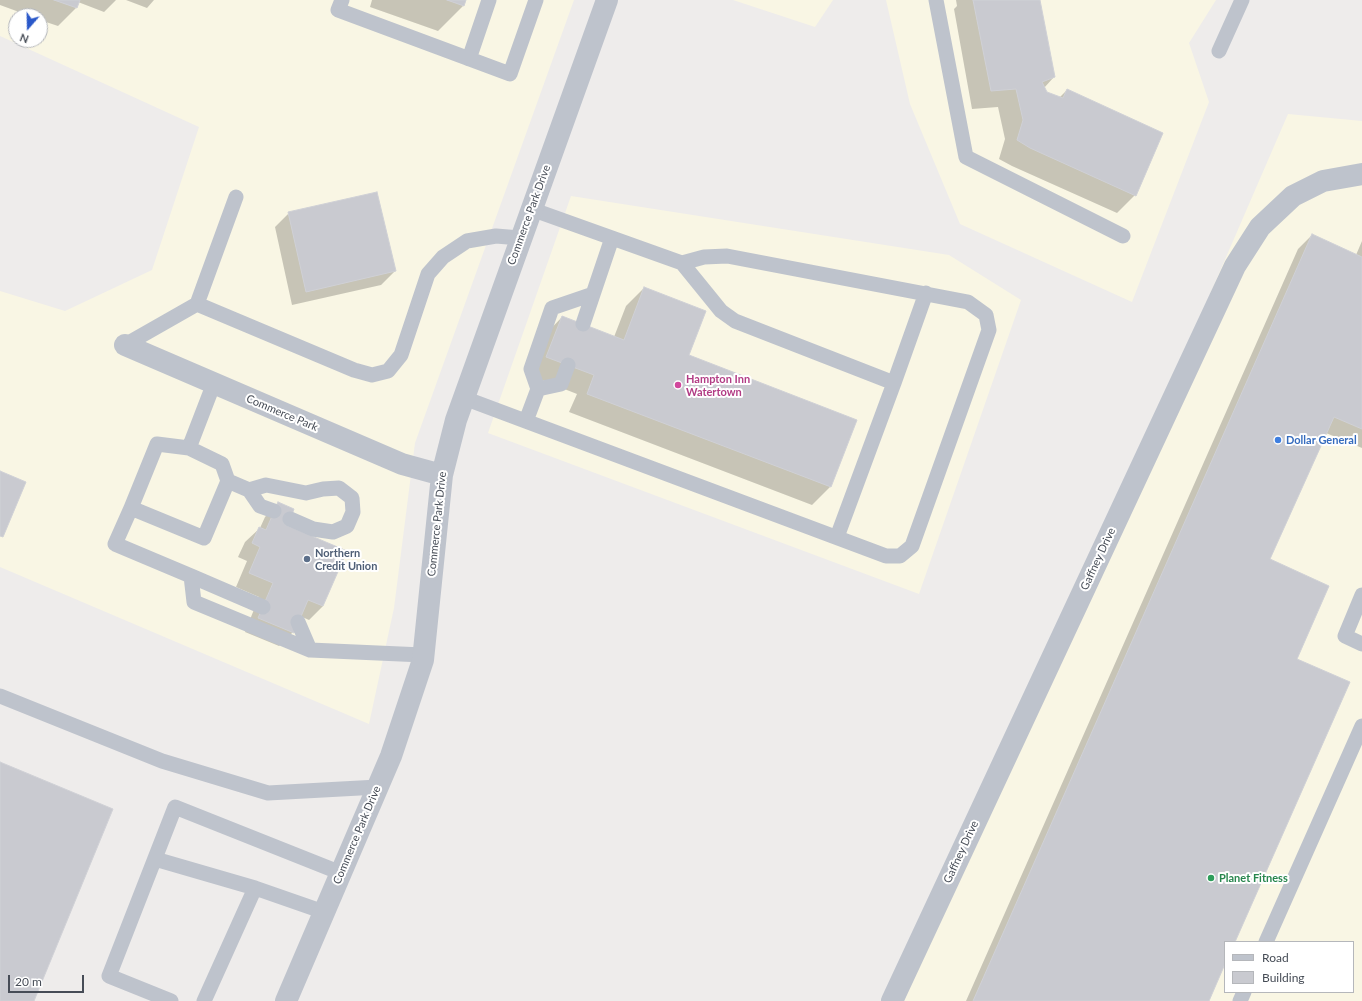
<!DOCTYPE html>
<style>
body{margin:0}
#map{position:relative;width:1362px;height:1001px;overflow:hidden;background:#eeeceb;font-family:Lato,sans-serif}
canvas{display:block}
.legend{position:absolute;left:1224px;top:941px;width:130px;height:52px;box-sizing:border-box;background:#fff;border:1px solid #b5b7bb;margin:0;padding:5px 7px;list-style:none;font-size:12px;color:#464c56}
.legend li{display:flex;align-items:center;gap:8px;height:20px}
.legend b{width:20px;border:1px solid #b5b7bb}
.north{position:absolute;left:8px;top:8px;width:40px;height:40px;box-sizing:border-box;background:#fff;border:1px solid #b5b7bb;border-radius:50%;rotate:200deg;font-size:11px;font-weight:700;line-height:16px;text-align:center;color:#464c56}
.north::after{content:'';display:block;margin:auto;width:14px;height:18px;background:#2a58c9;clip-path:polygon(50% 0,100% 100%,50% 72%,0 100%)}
.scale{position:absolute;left:8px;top:975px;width:76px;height:18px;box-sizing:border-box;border:2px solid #464c56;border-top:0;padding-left:5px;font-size:12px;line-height:14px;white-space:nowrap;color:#464c56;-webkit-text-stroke:3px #fff;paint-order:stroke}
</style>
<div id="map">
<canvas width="1362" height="1001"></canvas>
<ul class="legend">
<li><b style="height:5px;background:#bec3cc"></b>Road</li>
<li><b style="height:11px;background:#c9cad0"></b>Building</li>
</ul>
<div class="north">N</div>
<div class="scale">20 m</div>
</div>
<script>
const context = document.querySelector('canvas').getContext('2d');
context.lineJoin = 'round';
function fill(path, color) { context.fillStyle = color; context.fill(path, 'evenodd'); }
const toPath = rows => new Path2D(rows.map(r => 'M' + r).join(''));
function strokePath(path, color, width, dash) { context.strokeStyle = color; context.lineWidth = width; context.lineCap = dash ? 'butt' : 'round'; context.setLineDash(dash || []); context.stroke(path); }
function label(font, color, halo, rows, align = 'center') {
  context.font = font + ' Lato,sans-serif'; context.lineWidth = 4; context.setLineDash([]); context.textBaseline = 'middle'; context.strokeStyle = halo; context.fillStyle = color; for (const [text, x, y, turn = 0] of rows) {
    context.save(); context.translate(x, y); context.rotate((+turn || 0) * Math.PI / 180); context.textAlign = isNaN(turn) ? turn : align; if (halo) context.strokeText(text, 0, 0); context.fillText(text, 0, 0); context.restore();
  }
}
const commercial = toPath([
 [0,0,574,0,415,443,394,608,369,724,0,567,0,291,65,311,152,270,199,127,0,36],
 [16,16,40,16,40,40,16,40],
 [733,0,833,0,815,27],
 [886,0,1216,0,1189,43,1209,102,1132,302,960,224,910,104],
 [1288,114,1362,121,1362,1001,904,1001],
 [1225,942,1353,942,1353,992,1225,992],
 [571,196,949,255,1021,300,919,594,488,433]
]);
const shadow = toPath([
 [0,0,116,0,104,12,78,2,76,8,58,26,40,20,40,16,30,16,0,5],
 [126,0,154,0,147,8],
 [372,0,465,0,463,6,438,31,370,7],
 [956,0,1039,0,1054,77,1044,88,1046,93,1059,98,1067,90,1135,195,1117,213,1012,166,999,159,1005,139,998,107,972,109,954,9,957,6],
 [289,213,395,271,381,285,292,305,275,227],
 [1312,235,1356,255,1362,241,1362,448,1326,433,1269,560,1296,659,1234,942,1225,942,1225,962,1208,1001,966,1001,1298,249],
 [644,288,688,356,830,487,812,505,569,412,577,394,529,375,544,336,562,317,614,337,626,306],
 [278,503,286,526,323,606,309,620,300,616,293,632,279,646,245,632,259,597,236,587,247,561,238,557,245,542,260,528,265,517]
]);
const building = toPath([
 [54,0,80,0,77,8,54,0],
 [447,0,466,0,464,6,447,0],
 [973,0,1040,0,1055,77,1042,82,1047,92,1063,98,1067,89,1163,133,1136,196,1030,148,1017,140,1023,120,1016,89,991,91,973,0],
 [377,192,396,271,306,292,288,212,377,192],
 [1312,234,1362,257,1362,429,1334,417,1270,559,1329,586,1297,659,1350,682,1235,942,1225,942,1225,964,1209,1001,973,1001,1312,234],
 [644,287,706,311,689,355,857,420,831,487,587,394,594,375,546,357,562,316,624,340,644,287],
 [0,471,26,482,3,537,0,536,0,471],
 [278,502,294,509,288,526,347,551,323,606,308,600,294,633,258,618,273,583,249,573,260,547,252,543,259,527,266,530,278,502],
 [0,762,113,809,34,1001,0,1001,0,762]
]);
const lane = toPath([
 [342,0,338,10,510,74,536,0],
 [936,0,966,157,1123,236],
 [1219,51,1242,0],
 [469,59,489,0],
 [682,263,721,311,735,321,894,383,837,537],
 [197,304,236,197],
 [583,324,612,238],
 [125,345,197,304,354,370,372,375,388,371,401,355,428,274,443,257,467,241,496,236,520,238],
 [894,383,926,293],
 [538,389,561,384,568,365],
 [464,398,886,556,900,556,912,546,989,330,986,315,968,302,727,256,704,257,682,263,531,209],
 [526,421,538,389,531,369,552,308,593,294],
 [189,448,157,444,131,508,204,538,228,481,222,464,189,448,214,383],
 [228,481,249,490,260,506,274,511],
 [249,490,266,485,306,493,323,489,339,488,352,498,353,512,347,526,333,532,313,529,290,519],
 [131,508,115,544,191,576,194,602,310,650,423,655],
 [191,576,263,607],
 [1362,595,1345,636,1362,644],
 [298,622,310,650],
 [0,696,162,761,268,793,378,787],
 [155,859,255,888],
 [1266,942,1362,726],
 [171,1001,109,976,175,807,341,873],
 [204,1001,255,888,324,912],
 [1240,1001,1244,992]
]);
const street = toPath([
 [125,345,402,464,442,475],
 [286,1001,391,756,423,660,442,475,456,420,607,0],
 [892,1001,1235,266,1260,227,1293,196,1323,181,1362,174]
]);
const markers = [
 [678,385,4,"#d1479c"],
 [1278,440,4,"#3f7fe0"],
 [307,559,4,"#5c6f8a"],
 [1211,878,4,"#2e9e5b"]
];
const streetNames = [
 ["Commerce Park Drive",529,215,-70],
 ["Commerce Park",282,413,23],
 ["Commerce Park Drive",437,524,-84],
 ["Gaffney Drive",1098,559,-65],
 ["Commerce Park Drive",357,835,-67],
 ["Gaffney Drive",961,852,-65]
];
const hotelNames = [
 ["Hampton Inn",686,379],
 ["Watertown",686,392]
];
const shopNames = [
 ["Dollar General",1286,440]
];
const serviceNames = [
 ["Northern",315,553],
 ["Credit Union",315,566]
];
const leisureNames = [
 ["Planet Fitness",1219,878]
];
fill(commercial, '#f9f6e4');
fill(shadow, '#0003');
fill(building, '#c9cad0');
strokePath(building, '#d0d1d6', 1);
strokePath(lane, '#bec3cc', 15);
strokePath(street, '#bec3cc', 22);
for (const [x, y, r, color] of markers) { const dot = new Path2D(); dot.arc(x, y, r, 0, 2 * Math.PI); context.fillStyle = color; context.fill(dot); strokePath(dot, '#fff', 1.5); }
label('11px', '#464c56', '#fff', streetNames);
label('bold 11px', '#b23c85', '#fff', hotelNames, 'left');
label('bold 11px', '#366cbe', '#fff', shopNames, 'left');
label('bold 11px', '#4e5e75', '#fff', serviceNames, 'left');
label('bold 11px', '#27864d', '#fff', leisureNames, 'left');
</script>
